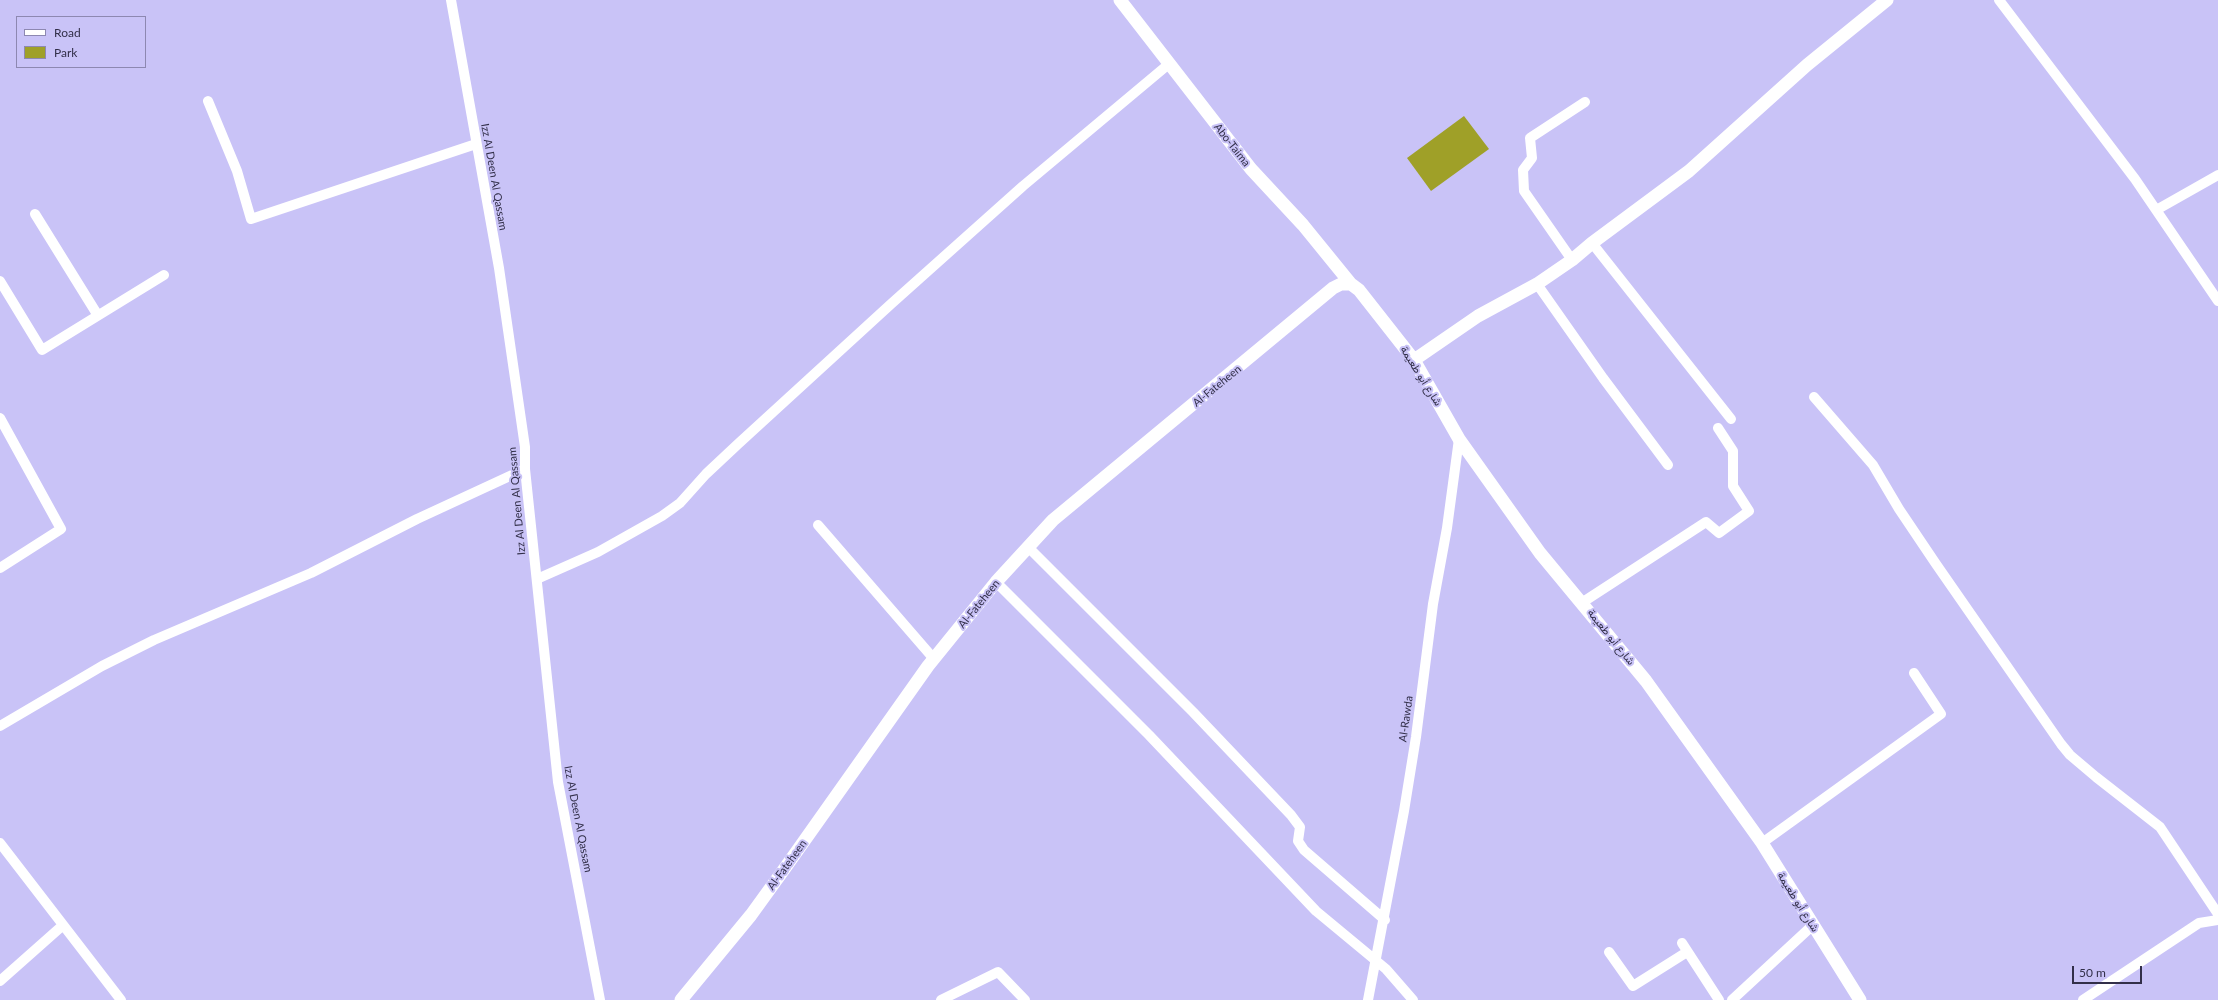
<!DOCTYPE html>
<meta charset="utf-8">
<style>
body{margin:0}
#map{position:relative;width:2218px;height:1000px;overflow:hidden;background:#c9c3f7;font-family:Lato,sans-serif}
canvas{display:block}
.legend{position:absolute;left:16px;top:16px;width:130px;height:52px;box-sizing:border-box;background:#c9c3f7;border:1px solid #8d88b1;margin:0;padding:5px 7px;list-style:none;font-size:12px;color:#322f49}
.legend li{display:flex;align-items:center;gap:8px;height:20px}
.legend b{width:20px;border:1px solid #8d88b1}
.scale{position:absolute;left:2072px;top:966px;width:70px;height:18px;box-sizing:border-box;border:2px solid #322f49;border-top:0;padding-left:5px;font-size:12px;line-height:14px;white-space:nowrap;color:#322f49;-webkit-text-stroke:3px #c9c3f7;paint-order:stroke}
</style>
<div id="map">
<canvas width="2218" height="1000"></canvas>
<ul class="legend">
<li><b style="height:5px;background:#fff"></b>Road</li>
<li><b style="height:11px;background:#9fa028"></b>Park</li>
</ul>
<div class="scale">50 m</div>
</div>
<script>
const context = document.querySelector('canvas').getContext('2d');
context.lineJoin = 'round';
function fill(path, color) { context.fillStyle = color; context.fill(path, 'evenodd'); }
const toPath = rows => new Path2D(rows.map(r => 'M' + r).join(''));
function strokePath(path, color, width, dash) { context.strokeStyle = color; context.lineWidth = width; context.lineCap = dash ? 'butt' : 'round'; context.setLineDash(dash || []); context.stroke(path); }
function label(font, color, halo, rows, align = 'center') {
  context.font = font + ' Lato,Vazirmatn,sans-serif'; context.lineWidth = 4; context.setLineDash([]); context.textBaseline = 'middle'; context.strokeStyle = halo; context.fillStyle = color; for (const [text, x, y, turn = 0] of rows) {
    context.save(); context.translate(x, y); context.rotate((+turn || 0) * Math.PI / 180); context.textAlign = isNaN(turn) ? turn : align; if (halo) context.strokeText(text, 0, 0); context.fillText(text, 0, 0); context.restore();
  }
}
const green = toPath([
 [1464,116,1489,149,1431,191,1407,158]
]);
const minor = toPath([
 [451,0,499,268,525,447,525,469,558,782,600,1000],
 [1999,0,2135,179,2218,301],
 [208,101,237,171,251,219,476,144],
 [2158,209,2218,175],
 [35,214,97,314],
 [1592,243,1731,419],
 [1572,260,1524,191,1523,170,1532,158,1530,138,1585,102],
 [0,281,42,350,164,275],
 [1537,284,1603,378,1668,465],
 [1814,397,1873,465,1899,509,1936,564,2061,744,2070,755,2096,777,2160,827,2218,914],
 [0,418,61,529,0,568],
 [818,525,934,659],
 [1028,547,1193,712,1291,815,1300,827,1298,841,1304,850,1385,920],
 [537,579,598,552,662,516,680,503,706,474,738,444,891,304,1023,186,1170,63],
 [996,582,1149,735,1316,911,1386,969,1413,1000],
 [1583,602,1706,522,1719,533,1749,511,1733,486,1733,451,1718,428],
 [0,726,102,666,154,640,311,573,417,519,525,469],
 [0,843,121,1000],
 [1762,843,1941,714,1914,673],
 [1682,943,1719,1000],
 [1609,952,1633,986,1687,952],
 [0,981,62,926],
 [941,1000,998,972,1025,1000],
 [1368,1000,1404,811,1416,737,1433,604,1447,528,1459,439],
 [1732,1000,1813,925],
 [2083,1000,2199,923,2218,920]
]);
const tertiary = toPath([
 [1120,0,1251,169,1303,225,1351,284,1359,290,1414,360,1459,439,1540,553,1646,681,1762,843,1860,1000],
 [1414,360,1478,316,1537,284,1572,260,1592,243,1689,171,1807,65,1887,0],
 [681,1000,751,915,785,868,928,666,996,582,1053,520,1333,288,1341,284,1351,284]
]);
const streetNames = [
 ["Abo-Taima",1232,145,52],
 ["Izz Al Deen Al Qassam",494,177,80],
 ["شارع أبو طعيمة",1421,376,58],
 ["Al-Fateheen",1217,386,-39],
 ["Izz Al Deen Al Qassam",517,501,-95],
 ["Al-Fateheen",979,604,-51],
 ["شارع أبو طعيمة",1611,637,51],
 ["Al-Rawda",1406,719,-82],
 ["Izz Al Deen Al Qassam",578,819,79],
 ["Al-Fateheen",787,865,-54],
 ["شارع أبو طعيمة",1798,902,58]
];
fill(green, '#9fa028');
strokePath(minor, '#fff', 10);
strokePath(tertiary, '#fff', 13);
label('11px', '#322f49', '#c9c3f7', streetNames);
</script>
